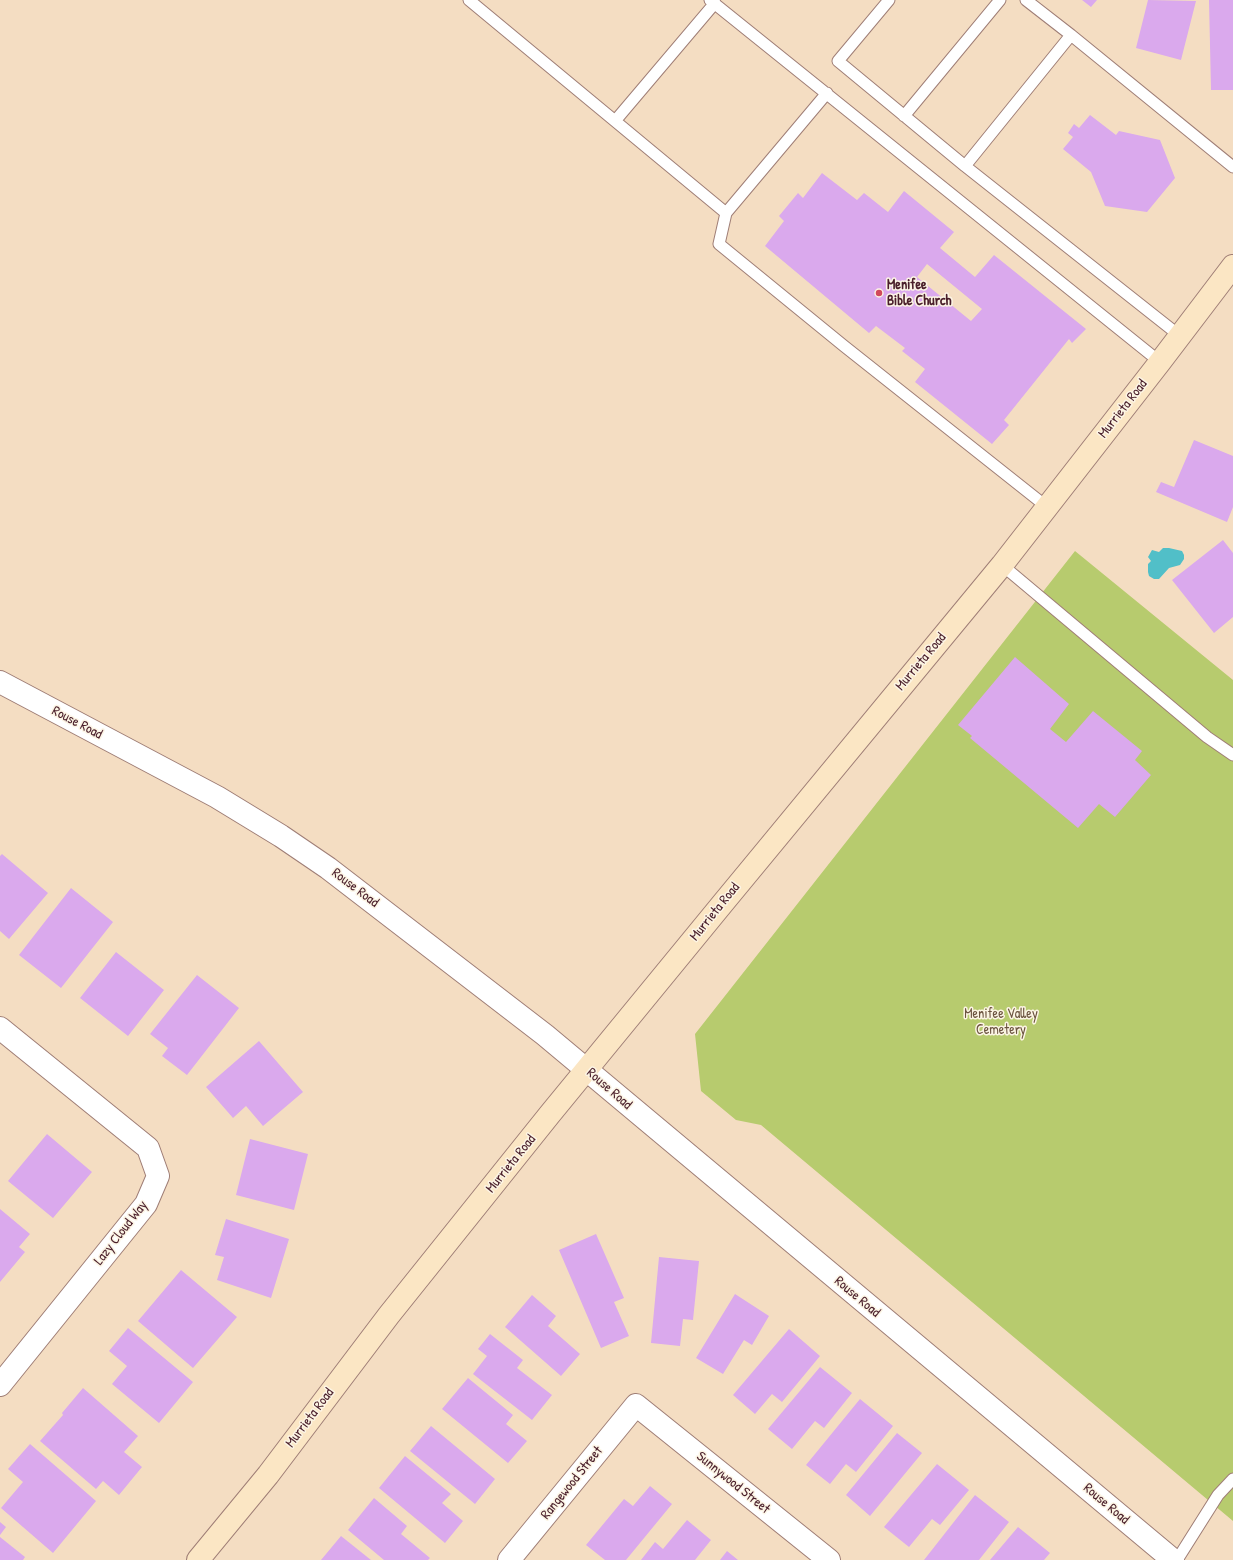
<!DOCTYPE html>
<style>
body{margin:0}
canvas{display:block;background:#f4ddc2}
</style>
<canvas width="1233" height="1560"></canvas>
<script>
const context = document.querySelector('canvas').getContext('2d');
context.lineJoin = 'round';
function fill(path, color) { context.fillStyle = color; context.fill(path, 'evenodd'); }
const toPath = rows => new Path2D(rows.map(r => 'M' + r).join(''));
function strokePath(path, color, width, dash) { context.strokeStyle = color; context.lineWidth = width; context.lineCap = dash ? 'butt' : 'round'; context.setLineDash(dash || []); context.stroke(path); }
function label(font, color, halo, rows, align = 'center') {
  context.font = font + ' "Patrick Hand",sans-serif'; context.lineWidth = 3; context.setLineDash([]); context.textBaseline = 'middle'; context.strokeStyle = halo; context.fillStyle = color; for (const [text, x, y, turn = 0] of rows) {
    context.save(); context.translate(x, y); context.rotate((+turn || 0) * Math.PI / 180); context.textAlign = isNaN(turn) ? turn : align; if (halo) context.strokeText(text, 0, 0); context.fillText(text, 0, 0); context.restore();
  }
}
const green = toPath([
 [1075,551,1233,680,1233,1521,761,1125,736,1120,701,1091,695,1034]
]);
const water = toPath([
 [1163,548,1169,548,1182,551,1184,555,1184,559,1180,565,1169,568,1159,579,1154,579,1149,576,1148,572,1148,564,1151,561,1148,557,1152,550,1159,552]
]);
const building = toPath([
 [1082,0,1097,0,1091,7],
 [1148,0,1196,1,1181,60,1136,48],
 [1209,0,1233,0,1233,90,1211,90],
 [1090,115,1116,135,1119,131,1160,140,1175,178,1147,212,1105,206,1091,172,1063,149,1073,137,1068,133,1074,124,1079,128],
 [822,173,857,200,864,193,888,212,904,191,954,232,940,248,975,277,994,255,1086,329,1072,343,1069,339,1004,420,1009,425,992,444,915,382,925,369,902,351,905,348,876,326,869,333,765,246,784,221,779,216,798,193,803,198],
 [927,264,982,309,971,321,917,277],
 [1194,440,1233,456,1233,507,1227,522,1156,492,1161,482,1174,487],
 [1223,540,1233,553,1233,617,1214,633,1172,580],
 [1015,657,1069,704,1050,729,1066,742,1093,711,1142,751,1135,760,1151,775,1115,817,1099,804,1078,828,970,738,972,736,958,725],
 [2,854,48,893,9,939,0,931,0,856],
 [71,888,113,922,61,988,19,955],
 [116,952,164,990,128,1036,80,998],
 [197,975,239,1008,187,1075,162,1056,168,1048,150,1034],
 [259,1041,303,1092,263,1126,246,1106,233,1118,206,1087],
 [47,1134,92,1172,53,1218,8,1181],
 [250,1139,308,1154,294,1210,236,1195],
 [0,1209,30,1234,19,1247,25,1252,0,1282],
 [226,1219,289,1239,271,1298,217,1280,224,1257,215,1255],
 [596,1234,624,1298,614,1302,629,1336,601,1348,559,1250],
 [659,1257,699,1261,693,1320,683,1319,680,1346,651,1343],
 [181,1270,237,1317,193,1368,138,1321],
 [735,1294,769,1316,752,1345,744,1340,723,1374,696,1358],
 [532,1295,556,1316,548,1326,580,1354,561,1376,505,1327],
 [128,1328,193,1382,159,1423,112,1384,127,1366,109,1351],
 [789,1329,820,1356,782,1402,772,1394,755,1414,733,1395],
 [490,1334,523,1360,517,1368,552,1395,532,1420,473,1374,487,1356,478,1349],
 [820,1367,852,1393,824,1428,815,1421,792,1449,768,1429],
 [468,1378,513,1415,506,1424,527,1441,508,1463,442,1409],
 [83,1388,138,1436,124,1452,142,1467,119,1495,103,1481,96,1489,40,1441,63,1415,62,1413],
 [860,1399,893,1426,856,1472,846,1464,830,1484,806,1465],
 [431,1426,495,1479,475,1504,410,1451],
 [897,1433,922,1453,870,1516,846,1495],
 [30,1444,96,1501,53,1553,1,1508,23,1482,8,1469],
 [405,1456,451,1494,442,1503,463,1521,445,1543,379,1488],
 [937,1464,969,1490,940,1525,932,1519,909,1547,884,1527],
 [650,1486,672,1504,626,1560,605,1560,586,1545,624,1499,633,1506],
 [975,1495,1009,1522,979,1560,924,1560],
 [374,1498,407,1526,401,1534,430,1558,428,1560,384,1560,348,1530],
 [687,1520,711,1540,695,1560,641,1560,655,1542,663,1549],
 [0,1522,6,1527,0,1535],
 [1018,1527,1050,1553,1044,1560,990,1560],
 [341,1536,371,1560,321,1560],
 [0,1537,25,1557,23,1560,0,1560],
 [727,1551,738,1560,720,1560]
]);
const service = toPath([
 [469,0,726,213,719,244,844,346,1047,507],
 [710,0,1160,362],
 [889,0,838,61,965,166],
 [1026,0,1071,35],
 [904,116,1000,0],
 [615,121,715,3],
 [726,213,827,93],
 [1180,336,965,166,1071,35,1233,167],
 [1002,565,1207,737,1233,755],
 [1177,1560,1218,1495,1233,1479]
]);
const minor = toPath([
 [0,1028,148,1148,158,1176,146,1204,0,1385],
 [509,1560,636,1405,829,1560]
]);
const tertiary = toPath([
 [0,682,217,797,281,836,328,868,545,1035,1173,1560]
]);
const secondary = toPath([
 [198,1560,268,1475,389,1315,550,1114,723,903,1002,565,1160,362,1233,266]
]);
const markers = [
 [879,293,4,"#d1495b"]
];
const poiNames = [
 ["Menifee",887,285],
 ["Bible Church",887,301]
];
const streetNames = [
 ["Murrieta Road",1123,409,-52],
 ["Murrieta Road",921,662,-50],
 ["Rouse Road",77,723,28],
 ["Rouse Road",355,888,37],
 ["Murrieta Road",715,912,-51],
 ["Rouse Road",609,1089,41],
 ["Murrieta Road",511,1164,-51],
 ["Lazy Cloud Way",121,1233,-52],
 ["Rouse Road",857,1297,40],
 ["Murrieta Road",310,1418,-53],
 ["Rangewood Street",572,1483,-51],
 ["Sunnywood Street",733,1483,39],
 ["Rouse Road",1106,1504,40]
];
const parkNames = [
 ["Menifee Valley",1001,1014],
 ["Cemetery",1001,1030]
];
fill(green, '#b7cb6e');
fill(water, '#51bfc8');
fill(building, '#daa9ed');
strokePath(service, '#9f7e76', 13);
strokePath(minor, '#9f7e76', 24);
strokePath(tertiary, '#9f7e76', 24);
strokePath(secondary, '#9f7e76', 24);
strokePath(service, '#fff', 11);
strokePath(minor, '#fff', 22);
strokePath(tertiary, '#fff', 22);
strokePath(secondary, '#fbe6c4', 22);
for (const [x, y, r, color] of markers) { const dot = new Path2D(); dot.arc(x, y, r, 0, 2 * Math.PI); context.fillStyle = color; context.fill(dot); strokePath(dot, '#fcf5e5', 1.5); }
label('bold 14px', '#4a1f2b', '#fcf5e5', poiNames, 'left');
label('14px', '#4a1f2b', '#fcf5e5', streetNames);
label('14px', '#6b533f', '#fcf5e5', parkNames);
</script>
